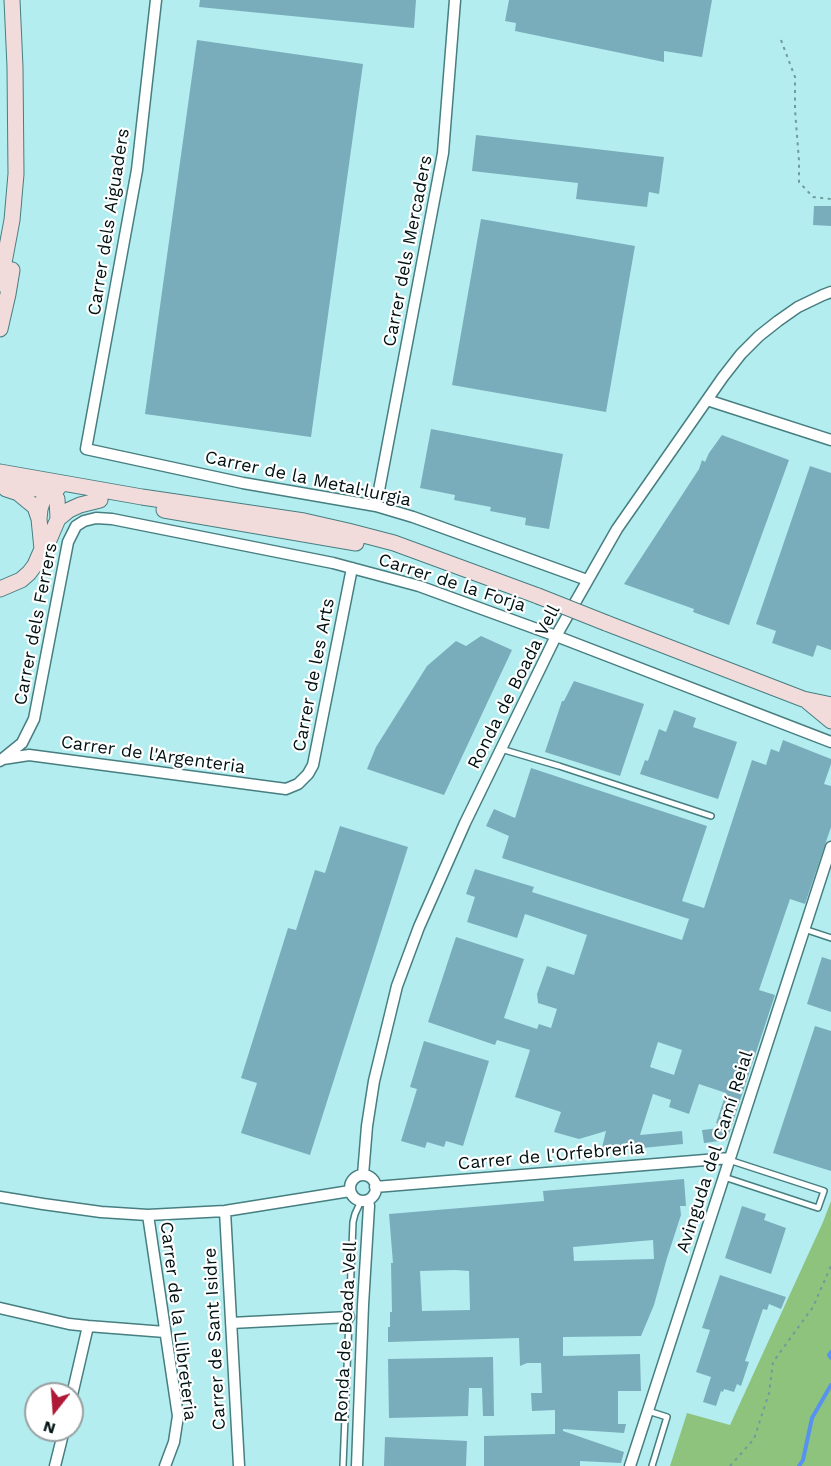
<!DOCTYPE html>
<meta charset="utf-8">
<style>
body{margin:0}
#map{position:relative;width:831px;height:1466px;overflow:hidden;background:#b3edef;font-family:"Work Sans",sans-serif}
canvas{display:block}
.north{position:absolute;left:24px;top:1382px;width:60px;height:60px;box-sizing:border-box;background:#fff;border:2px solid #99a0a1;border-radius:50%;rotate:197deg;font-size:16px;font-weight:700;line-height:24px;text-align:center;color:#001213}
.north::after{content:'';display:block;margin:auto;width:21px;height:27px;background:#ae1935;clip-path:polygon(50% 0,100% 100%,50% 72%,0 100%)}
</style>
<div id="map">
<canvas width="831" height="1466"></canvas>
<div class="north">N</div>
</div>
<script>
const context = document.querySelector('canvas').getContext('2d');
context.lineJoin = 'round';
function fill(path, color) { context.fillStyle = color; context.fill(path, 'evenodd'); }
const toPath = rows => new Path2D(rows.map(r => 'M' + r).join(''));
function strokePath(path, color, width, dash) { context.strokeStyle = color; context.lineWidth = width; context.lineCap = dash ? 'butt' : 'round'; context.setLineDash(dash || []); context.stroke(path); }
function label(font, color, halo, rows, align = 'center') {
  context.font = font + ' "Work Sans",sans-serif'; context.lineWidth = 4.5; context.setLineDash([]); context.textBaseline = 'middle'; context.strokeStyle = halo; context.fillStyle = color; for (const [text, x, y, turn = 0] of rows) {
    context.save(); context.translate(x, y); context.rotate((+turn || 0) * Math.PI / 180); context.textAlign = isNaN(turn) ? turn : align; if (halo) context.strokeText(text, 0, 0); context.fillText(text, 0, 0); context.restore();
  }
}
const green = toPath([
 [831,1201,831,1466,670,1466,687,1413,730,1425,823,1222]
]);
const stream = toPath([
 [831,1352,829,1355,831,1358],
 [799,1466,803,1460,812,1418,831,1385]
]);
const building = toPath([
 [200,0,416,0,414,28,199,7],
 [509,0,712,0,702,57,664,51,664,62,515,31,516,23,505,21],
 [197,40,363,64,311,437,145,414],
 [476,135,664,157,659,194,649,192,647,207,576,199,578,183,472,171],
 [814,206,831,206,831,226,813,225],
 [481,219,635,246,606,412,452,385],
 [431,429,563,454,549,529,525,525,526,518,490,511,491,507,454,500,455,495,420,488],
 [722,435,789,460,729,625,693,612,694,609,624,584,699,469,702,460,705,462,709,453],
 [810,466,831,473,831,650,817,645,813,657,772,643,776,631,756,624],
 [481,636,512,650,444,795,367,769,376,747,427,666,456,641,466,646],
 [574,681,644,704,620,776,545,752,562,701,564,701],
 [674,710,696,718,693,727,737,742,718,799,640,774,645,760,648,761,659,729,666,732],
 [783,740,831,759,831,764,824,784,831,786,831,827,805,904,790,899,759,990,775,995,727,1140,704,1143,702,1130,728,1127,716,1123,726,1093,699,1084,689,1114,669,1107,671,1100,653,1094,640,1135,682,1131,683,1144,601,1152,606,1131,579,1139,554,1132,561,1112,515,1097,530,1050,497,1040,495,1045,428,1022,456,937,524,959,504,1018,537,1029,539,1024,551,1028,557,1009,538,1003,537,994,547,966,574,975,587,935,525,914,517,938,467,922,475,897,466,894,475,869,534,887,532,892,682,940,689,919,502,858,509,836,486,826,494,809,515,818,531,768,707,826,682,901,704,908,752,760,766,765,771,749,779,752],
 [658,1042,682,1050,674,1075,650,1067],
 [340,826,408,847,310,1155,241,1133,257,1083,241,1078,288,928,296,930,315,870,325,873],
 [822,957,831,960,831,1012,807,1004],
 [815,1026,831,1031,831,1171,773,1153],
 [424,1041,489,1061,463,1146,446,1141,444,1147,427,1142,425,1148,401,1141,417,1089,410,1087],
 [684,1179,686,1206,680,1206,681,1215,667,1258,654,1305,641,1336,563,1337,563,1356,640,1354,641,1391,618,1391,618,1424,626,1424,624,1433,563,1429,563,1431,624,1452,621,1463,580,1461,580,1466,484,1466,484,1436,555,1434,555,1410,532,1411,531,1393,542,1393,541,1363,527,1363,520,1366,519,1338,388,1342,388,1327,390,1327,390,1312,392,1312,391,1263,393,1263,389,1214,544,1201,543,1191],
 [653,1240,654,1259,574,1261,573,1247],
 [455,1270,469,1271,470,1310,422,1311,420,1271],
 [742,1206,766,1214,764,1220,786,1228,771,1274,725,1258],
 [720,1275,786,1297,781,1309,769,1304,767,1310,763,1309,745,1361,749,1362,741,1386,737,1384,734,1392,724,1389,723,1392,721,1391,716,1406,703,1402,711,1377,696,1372,710,1330,702,1328],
 [493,1357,494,1416,483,1416,482,1388,469,1388,468,1416,389,1418,388,1359],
 [385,1437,467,1441,466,1466,384,1466]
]);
const path = toPath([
 [781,40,795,77,795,110,799,161,799,182,813,197,831,199],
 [730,1466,754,1439,769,1393,773,1362,813,1307,831,1266]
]);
const lane = toPath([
 [501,749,559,766,711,816],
 [804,929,831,938],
 [724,1177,818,1208,824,1191,729,1160],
 [648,1411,667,1417,652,1466],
 [343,1466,353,1222,355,1214,361,1201]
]);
const street = toPath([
 [156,0,137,170,86,449,243,483,376,506,413,517,587,580],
 [707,400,831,440],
 [376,506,443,153,455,0],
 [3,759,29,755,286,789,298,784,308,774,313,765,352,568],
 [0,761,22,743,34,719,68,542,76,526,84,521,96,518,112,519,333,563,419,586,556,636,831,742],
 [363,1175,367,1126,374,1081,397,986,419,927,465,823,556,636,617,529,723,377,741,354,759,336,778,321,798,307,823,295,831,292],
 '350 1188a13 13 0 1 1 26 0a13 13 0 1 1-26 0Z',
 [375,1187,730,1158],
 [0,1197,43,1204,101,1212,148,1215,225,1211,350,1191],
 [225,1211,239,1466],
 [148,1215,178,1416,174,1442,165,1466],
 [0,1308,69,1324,88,1326,165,1332],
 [231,1323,349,1317],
 [72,1395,88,1326],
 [55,1466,64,1430],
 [357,1466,363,1305,369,1206,368,1200],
 [630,1466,831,847]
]);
const secondary = toPath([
 [0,284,12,220,16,174,15,67,12,0],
 [0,329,8,294,12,270],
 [0,472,142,497,304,521,348,531,394,543,538,596],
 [0,484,45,490],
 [6,489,18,493,35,507,39,519],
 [164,510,356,543],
 [58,519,69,510,80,505,100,500],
 [42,549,39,519,40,509,43,500,58,488],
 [0,589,21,580,29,573,35,565,42,549,49,540,58,519,57,499,50,486,40,481],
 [606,623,803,699,831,705],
 [808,702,831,721]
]);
const secondaryBridge = toPath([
 [538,596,606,623]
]);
const streetNames = [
 ["Carrer dels Aiguaders",109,222,-81],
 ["Carrer dels Mercaders",408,251,-79],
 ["Carrer de la Metal·lurgia",308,479,12],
 ["Carrer de la Forja",452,583,18],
 ["Carrer dels Ferrers",36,624,-79],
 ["Carrer de les Arts",314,675,-79],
 ["Ronda de Boada Vell",514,687,-63],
 ["Carrer de l'Argenteria",153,755,8],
 ["Avinguda del Camí Reial",715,1152,-72],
 ["Carrer de l'Orfebreria",551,1156,-5],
 ["Carrer de la Llibreteria",178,1321,83],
 ["Ronda de Boada Vell",346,1332,-87],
 ["Carrer de Sant Isidre",215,1339,-93]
];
fill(green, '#8ec37e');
strokePath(stream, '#5793ee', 4);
fill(building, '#79adbc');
strokePath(lane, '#477e80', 8);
strokePath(street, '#477e80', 13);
strokePath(secondary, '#477e80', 17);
strokePath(path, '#709b9c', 2, [3, 4.5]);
strokePath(lane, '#fff', 5);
strokePath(street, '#fff', 10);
strokePath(secondary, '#f2dbdb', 15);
strokePath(secondaryBridge, '#477e80', 17, []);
strokePath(secondaryBridge, '#f2dbdb', 15);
label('18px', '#001213', '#fff', streetNames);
</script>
